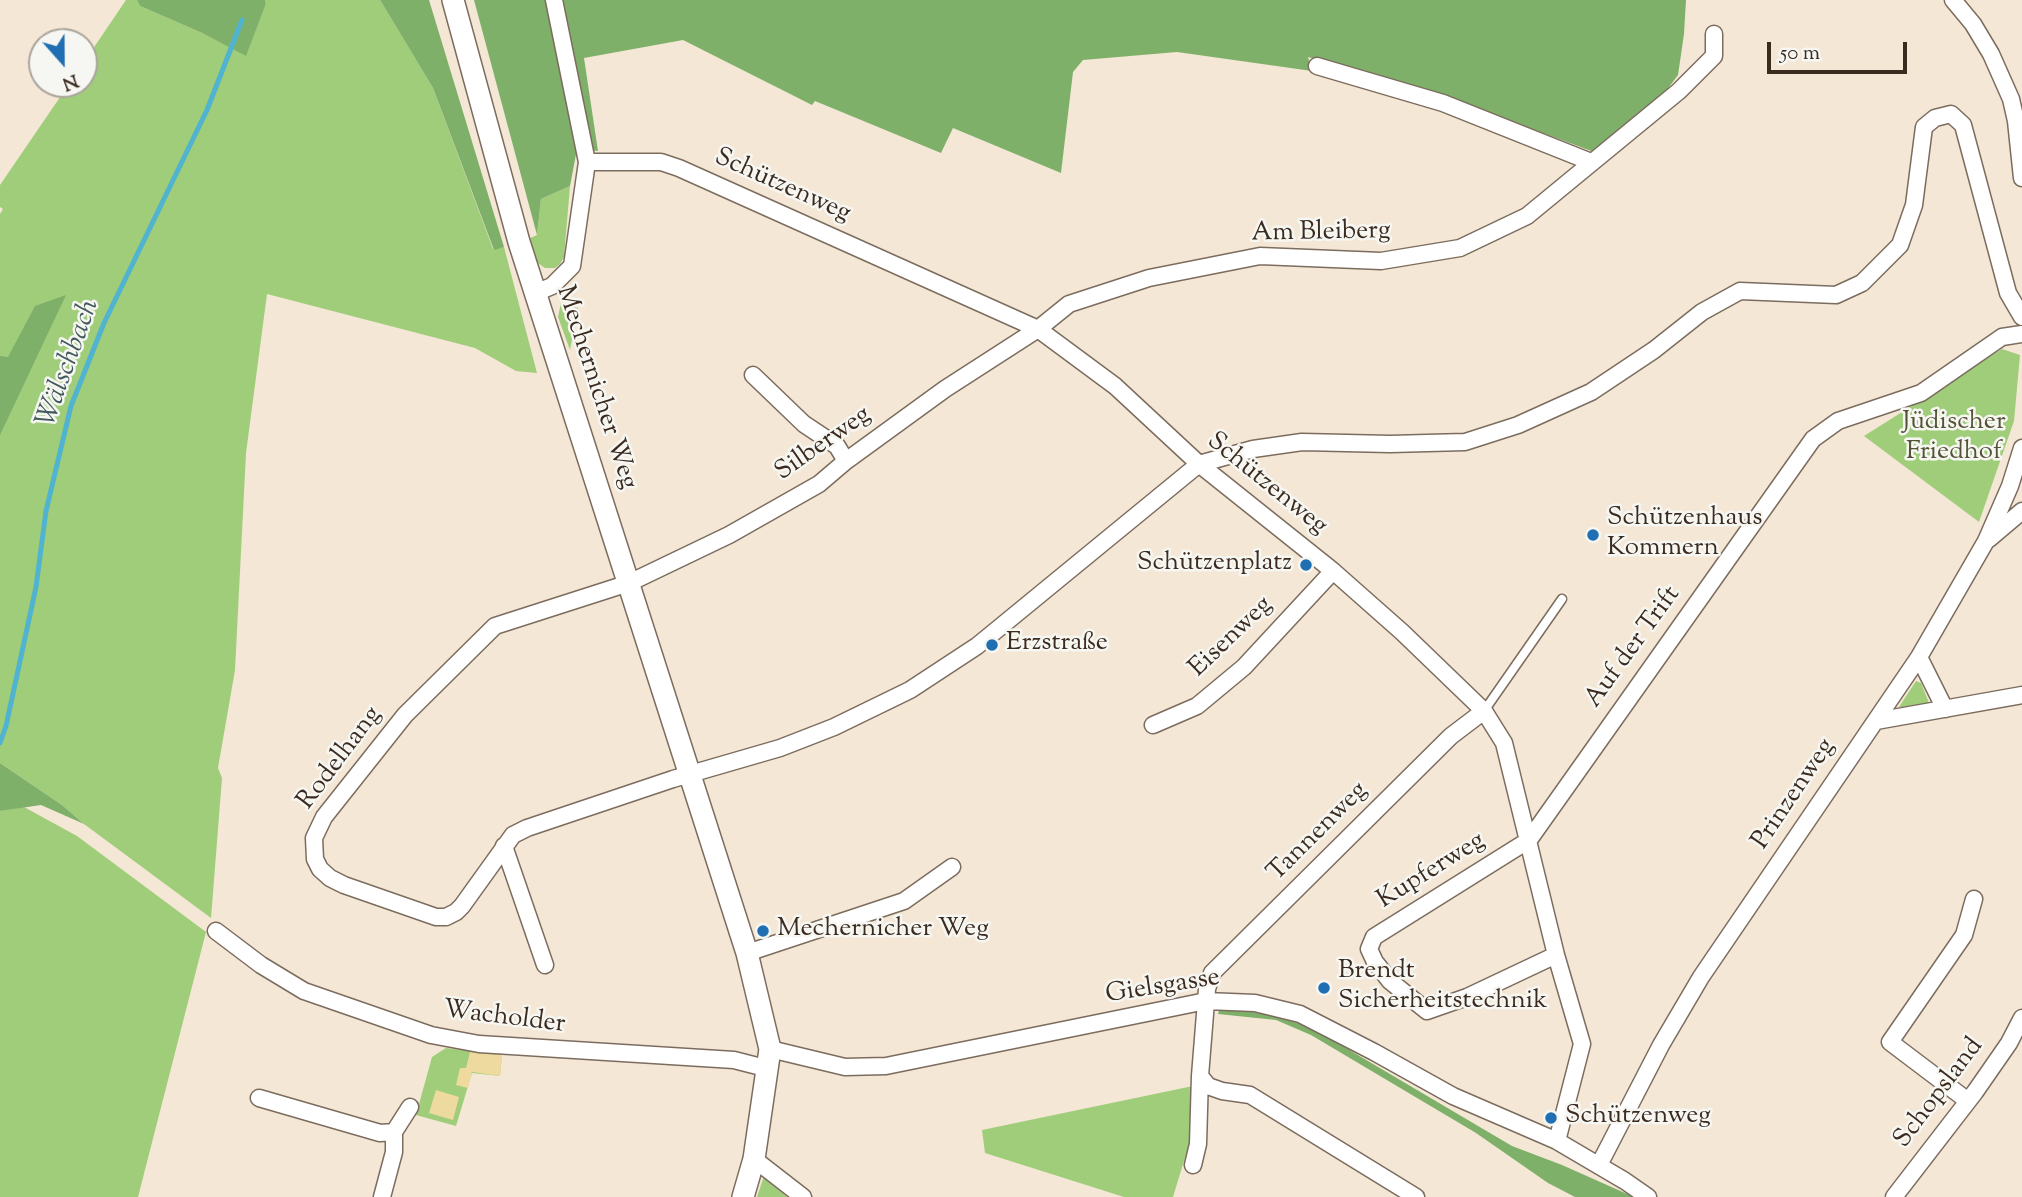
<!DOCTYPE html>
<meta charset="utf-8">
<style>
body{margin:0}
#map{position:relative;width:2022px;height:1197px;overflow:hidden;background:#f4e7d5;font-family:"Sorts Mill Goudy",serif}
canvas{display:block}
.north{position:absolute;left:28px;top:28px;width:70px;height:70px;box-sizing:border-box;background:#f6f6f2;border:2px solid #aba49d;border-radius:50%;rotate:159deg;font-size:19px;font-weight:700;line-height:28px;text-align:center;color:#3b2a1e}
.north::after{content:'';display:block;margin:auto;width:24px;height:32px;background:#1f6fb2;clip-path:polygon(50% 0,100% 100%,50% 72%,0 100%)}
.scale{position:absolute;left:1767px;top:42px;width:140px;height:32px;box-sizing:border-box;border:4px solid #3b2a1e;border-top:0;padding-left:9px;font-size:21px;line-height:24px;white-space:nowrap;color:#3b2a1e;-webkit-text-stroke:5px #f6f6f2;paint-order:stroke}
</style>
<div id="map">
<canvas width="2022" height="1197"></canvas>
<div class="north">N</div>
<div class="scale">50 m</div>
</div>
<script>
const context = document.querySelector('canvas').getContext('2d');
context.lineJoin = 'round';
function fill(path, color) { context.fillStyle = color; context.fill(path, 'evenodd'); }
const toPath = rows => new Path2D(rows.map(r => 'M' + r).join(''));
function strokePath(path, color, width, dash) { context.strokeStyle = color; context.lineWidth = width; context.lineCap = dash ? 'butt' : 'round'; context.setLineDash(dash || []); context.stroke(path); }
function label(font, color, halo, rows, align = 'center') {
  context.font = font + ' "Sorts Mill Goudy",serif'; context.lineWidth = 5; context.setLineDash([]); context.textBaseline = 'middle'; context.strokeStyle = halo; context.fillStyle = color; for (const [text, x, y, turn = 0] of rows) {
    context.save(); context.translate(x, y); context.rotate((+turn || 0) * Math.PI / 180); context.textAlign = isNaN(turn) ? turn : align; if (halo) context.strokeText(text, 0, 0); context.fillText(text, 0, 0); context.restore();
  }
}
const green = toPath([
 [126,0,137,0,140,6,202,33,246,55,266,4,265,0,380,0,433,88,493,249,504,247,537,373,516,371,475,348,267,294,246,453,235,670,218,768,222,778,211,918,84,824,62,805,0,763,0,214,3,209,0,207,0,185,69,84,84,84,84,62],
 [570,186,564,257,560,264,555,268,545,268,535,261,528,239,537,235,541,199],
 [561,303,578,308,570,350,558,317],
 [2002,349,2020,355,2014,421,1979,522,1864,436],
 [1916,681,1921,683,1929,703,1903,708,1899,707],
 [24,807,77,836,206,932,138,1197,0,1197,0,811],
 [446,1048,502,1055,500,1076,472,1073,456,1126,416,1115,432,1057],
 [1193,1086,1190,1141,1173,1197,1124,1197,985,1153,982,1130],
 [764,1176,787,1197,757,1197]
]);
const forest = toPath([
 [137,0,265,0,266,4,246,56,202,33,140,6],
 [380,0,429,0,504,247,494,250,433,88],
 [474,0,1686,0,1684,34,1678,75,1666,91,1600,150,1594,152,1430,91,1308,57,1312,71,1177,52,1083,60,1073,72,1061,173,953,128,941,153,815,101,812,105,683,40,584,58,598,151,577,149,570,186,541,199,537,235],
 [66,295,0,435,0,356,8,357,35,306],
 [0,763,62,805,84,824,41,805,0,811],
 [1219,1010,1242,1010,1279,1017,1312,1028,1512,1146,1562,1165,1634,1197,1575,1197,1548,1183,1476,1133,1311,1035,1276,1020,1218,1014]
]);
const sand = toPath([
 [470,1052,502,1055,500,1076,472,1072,468,1088,456,1085,460,1068,466,1068],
 [436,1090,459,1097,453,1120,429,1113]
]);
const stream = toPath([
 [0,743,6,726,36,587,46,511,71,406,104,323,207,110,242,20]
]);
const lane = toPath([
 [1484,711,1562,599]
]);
const street = toPath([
 [1953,0,1973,24,1991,54,2011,99,2016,121,2022,178],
 [1714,34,1714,56,1679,91,1527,216,1460,248,1381,261,1260,256,1149,278,1069,304,1038,329,945,389,846,461,819,484,729,535,629,583,495,626,405,715,324,817,314,838,315,859,320,869,330,878,344,885,436,917,446,917,456,912,462,906,513,835,527,828,673,779,780,748,834,727,910,690,977,646,1199,464,1253,449,1302,442,1390,444,1465,442,1518,425,1591,392,1654,350,1702,312,1740,291,1836,295,1862,283,1900,245,1914,205,1924,127,1935,118,1951,114,1963,125,2008,293,2022,317],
 [1317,66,1443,103,1591,162],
 [587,162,661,162,679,168,1038,329,1115,386,1199,464,1333,571,1402,632,1484,711,1504,743,1556,955,1582,1044,1557,1141],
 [535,293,552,286,572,266,587,162,554,0],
 [753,375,804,424,837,446,846,461],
 [1989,539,2022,511],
 [1919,657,1945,709],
 [1876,721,2022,695],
 [1153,725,1197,706,1244,667,1333,571],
 [504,846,545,965],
 [216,931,261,965,304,991,431,1035,479,1044,734,1060,769,1069],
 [747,953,904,901,952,867],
 [1556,955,1467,997,1427,1011,1390,981,1375,962,1369,949,1374,937,1529,840,1813,439,1838,421,1921,393,2002,337,2022,334],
 [770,1049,845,1067,886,1066,1206,1001,1255,1003,1300,1014,1374,1052,1453,1096,1557,1141,1625,1181,1648,1197],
 [259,1098,380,1133,394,1132,394,1152,382,1197],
 [1968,1101,1890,1042,1964,935,1974,899],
 [394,1132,410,1107],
 [754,1159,803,1197],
 [1193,1165,1198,1144,1200,1076],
 [1599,1165,1661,1045,1701,977,1919,657,1986,541,2010,486,2022,448],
 [1416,1197,1250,1095,1222,1091,1208,1086,1200,1076,1207,989,1212,973,1451,736,1484,711],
 [1894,1197,1975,1092,2009,1043,2022,1018]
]);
const secondary = toPath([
 [453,0,519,242,747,953,770,1049,754,1159,743,1197]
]);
const markers = [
 [1593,535,7,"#1f6fb2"],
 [1306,565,7,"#1f6fb2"],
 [992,645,7,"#1f6fb2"],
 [763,931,7,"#1f6fb2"],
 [1324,988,7,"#1f6fb2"],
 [1551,1118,7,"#1f6fb2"]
];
const streetNames = [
 ["Schützenweg",782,187,24],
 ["Am Bleiberg",1321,234,-1],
 ["Mechernicher Weg",595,388,72],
 ["Silberweg",824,445,-35],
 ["Schützenweg",1266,485,39],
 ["Eisenweg",1232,638,-44],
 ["Auf der Trift",1634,648,-54],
 ["Rodelhang",341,759,-53],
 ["Prinzenweg",1795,795,-56],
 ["Tannenweg",1319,833,-45],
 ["Kupferweg",1432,872,-32],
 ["Gielsgasse",1163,988,-9],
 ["Wacholder",504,1019,7],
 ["Schopsland",1940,1094,-53]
];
const parkNames = [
 ["Jüdischer",1954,424],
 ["Friedhof",1954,454]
];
const poiNames = [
 ["Schützenhaus",1607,520],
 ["Kommern",1607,550],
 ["Schützenplatz",1292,565,"right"],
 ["Erzstraße",1006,645],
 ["Mechernicher Weg",777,931],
 ["Brendt",1338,973],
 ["Sicherheitstechnik",1338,1003],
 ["Schützenweg",1565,1118]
];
const waterNames = [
 ["Wälschbach",70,364,-70]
];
fill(green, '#9fcd7a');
fill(forest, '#7fb06a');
fill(sand, '#eeda9e');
strokePath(stream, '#50b3cf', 5);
strokePath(lane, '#7c6c5e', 11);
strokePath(street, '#7c6c5e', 19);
strokePath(secondary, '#7c6c5e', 24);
strokePath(lane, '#fff', 8);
strokePath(street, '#fff', 16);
strokePath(secondary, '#fff', 21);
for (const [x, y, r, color] of markers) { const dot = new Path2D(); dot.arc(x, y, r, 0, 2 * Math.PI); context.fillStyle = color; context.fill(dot); strokePath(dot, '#f6f6f2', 2.5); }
label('26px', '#3b2a1e', '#f6f6f2', streetNames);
label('26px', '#545335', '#f6f6f2', parkNames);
label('26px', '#3b2a1e', '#f6f6f2', poiNames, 'left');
label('italic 28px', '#425a5c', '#f6f6f2', waterNames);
</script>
